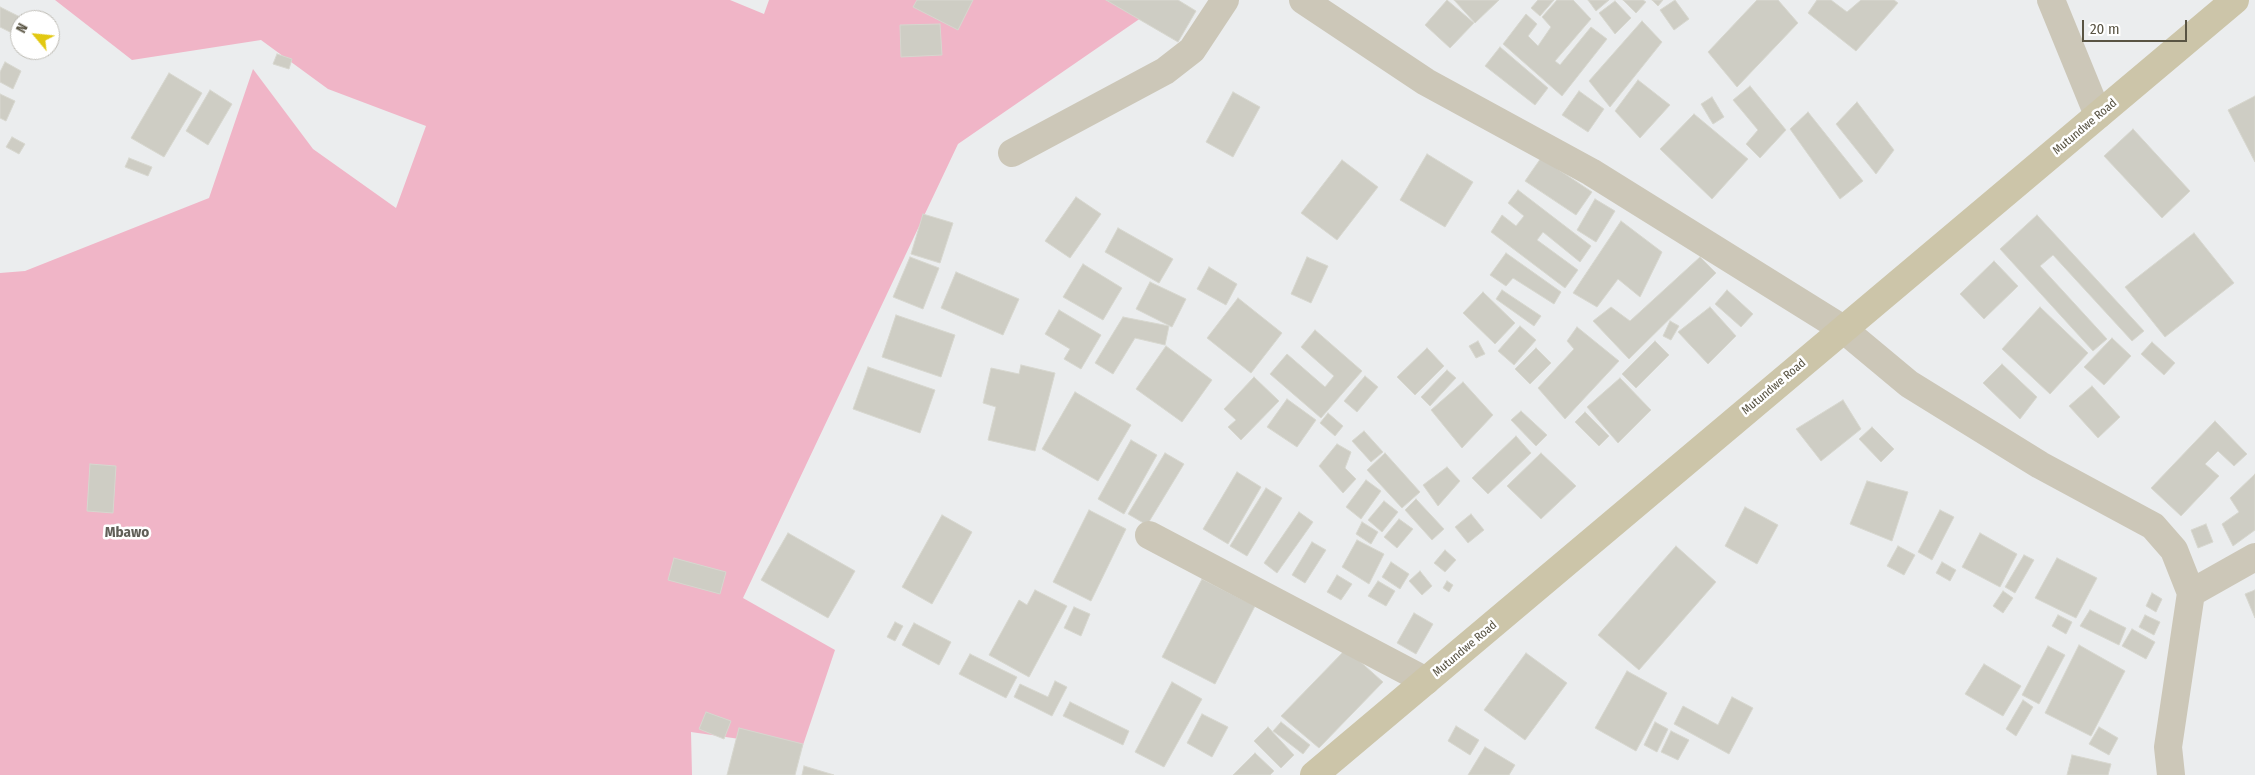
<!DOCTYPE html>
<style>
body{margin:0}
#map{position:relative;width:2255px;height:775px;overflow:hidden;background:#ebedee;font-family:"Fira Sans Condensed",sans-serif}
canvas{display:block}
.north{position:absolute;left:10px;top:10px;width:50px;height:50px;box-sizing:border-box;background:#fff;border:1px solid #bdbbb4;border-radius:50%;rotate:298deg;font-size:14px;font-weight:700;line-height:20px;text-align:center;color:#595443}
.north::after{content:'';display:block;margin:auto;width:18px;height:22px;background:#e2c811;clip-path:polygon(50% 0,100% 100%,50% 72%,0 100%)}
.scale{position:absolute;left:2082px;top:20px;width:105px;height:22px;box-sizing:border-box;border:2px solid #595443;border-top:0;padding-left:6px;font-size:15px;line-height:18px;white-space:nowrap;color:#595443;-webkit-text-stroke:4px #fff;paint-order:stroke}
</style>
<div id="map">
<canvas width="2255" height="775"></canvas>
<div class="north">N</div>
<div class="scale">20 m</div>
</div>
<script>
const context = document.querySelector('canvas').getContext('2d');
context.lineJoin = 'round';
function fill(path, color) { context.fillStyle = color; context.fill(path, 'evenodd'); }
const toPath = rows => new Path2D(rows.map(r => 'M' + r).join(''));
function strokePath(path, color, width, dash) { context.strokeStyle = color; context.lineWidth = width; context.lineCap = dash ? 'butt' : 'round'; context.setLineDash(dash || []); context.stroke(path); }
function label(font, color, halo, rows, align = 'center') {
  context.font = font + ' "Fira Sans Condensed",sans-serif'; context.lineWidth = 5; context.setLineDash([]); context.textBaseline = 'middle'; context.strokeStyle = halo; context.fillStyle = color; for (const [text, x, y, turn = 0] of rows) {
    context.save(); context.translate(x, y); context.rotate((+turn || 0) * Math.PI / 180); context.textAlign = isNaN(turn) ? turn : align; if (halo) context.strokeText(text, 0, 0); context.fillText(text, 0, 0); context.restore();
  }
}
const green = toPath([
 [55,0,730,0,764,14,769,0,1167,0,958,144,743,598,835,650,802,748,691,732,692,775,0,775,0,273,25,271,209,198,253,69,313,149,396,208,426,126,328,89,261,40,132,60]
]);
const building = toPath([
 [917,0,973,0,958,30,913,7,917,0],
 [1106,0,1178,0,1196,11,1178,42,1106,0],
 [1447,0,1474,23,1450,48,1425,25,1447,0],
 [1454,0,1499,0,1475,23,1454,0],
 [1538,0,1554,0,1540,16,1531,8,1538,0],
 [1557,0,1573,0,1591,19,1555,61,1560,65,1591,27,1607,39,1562,96,1503,44,1526,14,1537,24,1528,36,1538,46,1551,27,1542,17,1557,0],
 [1588,0,1609,0,1596,11,1588,0],
 [1623,0,1643,0,1646,2,1636,13,1623,0],
 [1652,0,1663,0,1658,6,1652,0],
 [1675,0,1689,19,1674,30,1660,10,1675,0],
 [1757,0,1778,0,1798,23,1737,87,1708,52,1757,0],
 [1817,0,1831,0,1847,12,1861,0,1894,0,1898,3,1856,51,1808,13,1817,0],
 [1615,1,1631,18,1615,34,1599,13,1615,1],
 [0,7,26,20,20,20,20,37,0,27,0,7],
 [1642,21,1662,42,1610,107,1589,81,1642,21],
 [940,24,942,55,901,57,900,25,940,24],
 [1500,47,1548,88,1535,105,1485,66,1500,47],
 [277,54,292,59,289,69,273,64,277,54],
 [5,62,21,71,13,89,0,82,0,72,5,62],
 [169,73,202,93,164,157,131,138,169,73],
 [1638,80,1670,105,1640,138,1615,111,1638,80],
 [1750,86,1786,130,1760,158,1746,144,1758,130,1733,100,1750,86],
 [210,90,232,104,208,145,186,131,210,90],
 [1579,91,1604,109,1588,132,1562,115,1579,91],
 [1233,92,1260,107,1233,157,1206,142,1233,92],
 [0,94,15,101,6,121,0,118,0,94],
 [2255,96,2255,162,2228,110,2255,96],
 [1712,97,1724,117,1713,124,1701,104,1712,97],
 [1857,102,1894,150,1876,174,1836,124,1857,102],
 [1808,112,1863,181,1840,199,1790,129,1808,112],
 [1694,114,1748,159,1712,199,1660,149,1694,114],
 [2133,129,2190,191,2162,218,2104,156,2133,129],
 [12,137,25,144,19,154,6,147,12,137],
 [1427,154,1473,182,1445,227,1400,200,1427,154],
 [129,158,152,167,148,176,125,167,129,158],
 [1541,158,1592,192,1576,215,1525,181,1541,158],
 [1342,160,1378,187,1337,240,1301,213,1342,160],
 [1518,190,1591,246,1580,262,1543,232,1537,240,1578,270,1565,288,1491,232,1502,215,1516,226,1524,216,1508,203,1518,190],
 [1076,197,1101,214,1070,258,1045,241,1076,197],
 [1595,199,1615,211,1596,242,1577,230,1595,199],
 [923,214,953,223,940,263,911,254,923,214],
 [2037,215,2144,331,2132,341,2053,255,2040,266,2107,339,2093,351,2000,249,2037,215],
 [1621,221,1662,252,1640,297,1618,279,1597,307,1573,293,1621,221],
 [1118,228,1173,259,1159,283,1105,252,1118,228],
 [2194,233,2234,283,2165,337,2125,287,2194,233],
 [1506,253,1561,292,1554,304,1513,278,1506,286,1490,275,1506,253],
 [910,257,939,268,923,309,893,297,910,257],
 [1307,257,1328,266,1311,303,1291,294,1307,257],
 [1700,257,1716,273,1629,359,1593,321,1611,307,1630,321,1700,257],
 [1994,261,2018,286,1984,319,1960,294,1994,261],
 [1083,264,1122,288,1103,320,1063,297,1083,264],
 [1209,267,1237,284,1226,305,1197,289,1209,267],
 [956,272,1019,299,1003,335,941,308,956,272],
 [1150,282,1186,299,1172,327,1136,309,1150,282],
 [1502,290,1541,316,1534,326,1496,299,1502,290],
 [1727,290,1753,314,1741,327,1715,304,1727,290],
 [1483,292,1515,323,1495,344,1463,313,1483,292],
 [1238,298,1282,333,1251,373,1207,338,1238,298],
 [1710,307,1736,336,1708,364,1678,332,1710,307],
 [2040,307,2088,353,2050,394,2002,349,2040,307],
 [1059,310,1101,335,1081,369,1064,359,1070,349,1045,334,1059,310],
 [896,315,955,335,941,377,882,357,896,315],
 [1123,317,1169,326,1165,345,1135,338,1113,374,1095,363,1123,317],
 [1670,321,1679,326,1671,340,1663,336,1670,321],
 [1520,326,1536,340,1514,365,1498,351,1520,326],
 [1577,327,1619,361,1565,419,1538,388,1574,349,1567,341,1577,327],
 [1315,330,1362,371,1321,418,1270,374,1287,354,1325,387,1334,376,1301,347,1315,330],
 [2112,338,2131,356,2104,385,2084,367,2112,338],
 [1478,341,1485,354,1476,358,1469,346,1478,341],
 [1655,341,1669,355,1636,388,1622,374,1655,341],
 [2152,342,2175,363,2164,375,2141,354,2152,342],
 [1166,346,1212,380,1182,422,1136,389,1166,346],
 [1427,348,1444,366,1415,395,1397,377,1427,348],
 [1536,348,1551,363,1530,384,1515,369,1536,348],
 [2002,364,2037,397,2020,419,1983,383,2002,364],
 [1021,365,1055,373,1035,451,988,440,996,407,983,403,991,368,1019,374,1021,365],
 [868,367,935,390,920,433,853,409,868,367],
 [1447,370,1456,378,1430,406,1421,397,1447,370],
 [1365,376,1378,387,1357,412,1344,401,1365,376],
 [1254,377,1279,401,1241,440,1228,427,1236,420,1224,409,1254,377],
 [1620,378,1651,410,1618,443,1587,407,1620,378],
 [1463,382,1493,415,1462,448,1431,410,1463,382],
 [2092,386,2120,417,2098,438,2069,406,2092,386],
 [1075,392,1131,425,1098,481,1042,449,1075,392],
 [1287,399,1316,420,1297,447,1267,427,1287,399],
 [1843,400,1861,429,1821,461,1796,429,1843,400],
 [1521,411,1547,435,1536,446,1511,420,1521,411],
 [1585,412,1609,436,1599,446,1575,422,1585,412],
 [1328,413,1343,426,1335,436,1320,423,1328,413],
 [2215,421,2247,454,2234,466,2218,451,2205,464,2219,476,2181,516,2151,488,2215,421],
 [1872,427,1894,449,1881,462,1859,439,1872,427],
 [1364,431,1383,452,1371,462,1352,441,1364,431],
 [1516,436,1531,453,1488,494,1472,478,1516,436],
 [1131,440,1157,455,1124,514,1098,499,1131,440],
 [1337,444,1351,452,1345,468,1356,479,1343,493,1319,466,1337,444],
 [1165,453,1184,464,1147,525,1128,514,1165,453],
 [1385,453,1420,492,1402,508,1367,470,1385,453],
 [1541,453,1576,486,1541,519,1507,486,1541,453],
 [90,464,116,466,113,513,87,511,90,464],
 [1447,467,1460,481,1438,506,1423,485,1447,467],
 [1237,472,1261,487,1228,544,1203,529,1237,472],
 [2255,474,2255,530,2233,546,2222,524,2239,512,2230,498,2255,474],
 [1366,480,1381,491,1361,519,1346,507,1366,480],
 [1867,481,1908,492,1892,541,1850,524,1867,481],
 [1266,488,1282,498,1247,556,1230,546,1266,488],
 [1416,499,1444,529,1432,540,1405,510,1416,499],
 [1384,501,1398,512,1382,532,1368,520,1384,501],
 [1745,507,1778,525,1757,564,1725,546,1745,507],
 [1089,510,1126,529,1091,601,1053,582,1089,510],
 [1940,510,1954,517,1932,560,1918,552,1940,510],
 [1299,512,1313,522,1277,573,1264,563,1299,512],
 [1471,514,1484,530,1468,543,1455,527,1471,514],
 [942,515,972,532,932,604,902,587,942,515],
 [1399,519,1413,529,1397,548,1384,537,1399,519],
 [1362,522,1378,532,1371,544,1356,534,1362,522],
 [2206,524,2213,542,2198,548,2191,530,2206,524],
 [788,533,855,571,828,618,761,580,788,533],
 [1980,533,2017,554,2000,587,1962,567,1980,533],
 [1357,540,1384,554,1369,584,1342,567,1357,540],
 [1312,542,1326,550,1305,583,1292,575,1312,542],
 [1676,546,1716,582,1639,670,1598,635,1676,546],
 [1898,546,1915,555,1904,575,1887,566,1898,546],
 [1445,550,1456,560,1445,572,1434,563,1445,550],
 [2024,555,2034,560,2015,593,2005,587,2024,555],
 [674,558,726,572,720,594,668,580,674,558],
 [2057,558,2097,578,2076,618,2035,598,2057,558],
 [1391,562,1409,574,1400,589,1382,577,1391,562],
 [1942,562,1956,570,1950,581,1936,573,1942,562],
 [1420,571,1432,586,1422,595,1409,581,1420,571],
 [1337,575,1352,584,1341,600,1327,592,1337,575],
 [1202,579,1255,606,1215,684,1162,657,1202,579],
 [1378,581,1395,591,1386,606,1368,596,1378,581],
 [1447,581,1453,585,1449,592,1443,588,1447,581],
 [1035,590,1067,606,1029,677,989,655,1019,600,1027,605,1035,590],
 [2255,590,2255,618,2245,594,2255,590],
 [2003,591,2013,598,2003,613,1993,606,2003,591],
 [2152,593,2162,599,2156,612,2146,606,2152,593],
 [1074,607,1090,614,1081,636,1064,628,1074,607],
 [2090,610,2126,628,2119,645,2080,626,2090,610],
 [1414,613,1433,624,1416,654,1397,643,1414,613],
 [2058,615,2072,622,2066,634,2052,626,2058,615],
 [2145,615,2160,622,2154,635,2139,627,2145,615],
 [895,622,903,626,895,641,887,637,895,622],
 [914,623,951,642,939,665,902,645,914,623],
 [2132,629,2155,642,2146,659,2122,646,2132,629],
 [2079,645,2125,671,2091,736,2045,713,2079,645],
 [2048,646,2065,655,2039,704,2022,695,2048,646],
 [1346,649,1383,682,1319,748,1281,716,1346,649],
 [1526,653,1567,683,1525,740,1484,710,1526,653],
 [970,654,1017,677,1006,698,959,674,970,654],
 [1984,664,2021,686,2003,716,1965,694,1984,664],
 [1627,671,1667,693,1636,751,1595,728,1627,671],
 [1055,681,1067,687,1052,716,1014,697,1020,684,1048,697,1055,681],
 [1172,682,1202,699,1164,767,1135,752,1172,682],
 [1732,697,1753,708,1729,754,1674,724,1683,706,1718,725,1732,697],
 [2023,700,2033,707,2016,736,2006,729,2023,700],
 [1070,702,1129,731,1123,745,1063,716,1070,702],
 [706,712,731,721,724,739,699,729,706,712],
 [1202,714,1228,727,1212,757,1187,743,1202,714],
 [1281,722,1310,745,1303,754,1273,731,1281,722],
 [1655,722,1668,729,1657,752,1644,745,1655,722],
 [1456,726,1479,740,1470,755,1448,741,1456,726],
 [1268,727,1294,755,1281,768,1254,741,1268,727],
 [2099,727,2118,738,2109,755,2089,744,2099,727],
 [739,728,803,744,795,775,727,775,739,728],
 [1671,731,1689,740,1678,760,1661,752,1671,731],
 [1485,747,1515,765,1509,775,1468,775,1485,747],
 [1255,753,1274,771,1270,775,1233,775,1255,753],
 [2072,755,2111,764,2108,775,2067,775,2072,755],
 [804,766,834,775,802,775,804,766]
]);
const minor = toPath([
 [1303,0,1426,82,1591,172,1843,329,1909,384,2040,465,2153,526,2174,550,2191,593,2168,747,2171,775],
 [2051,0,2098,115],
 [1012,153,1165,71,1192,50,1225,0],
 [1149,535,1426,681],
 [2191,593,2255,557]
]);
const major = toPath([
 [1314,775,2235,0]
]);
const streetNames = [
 ["Mutundwe Road",2085,127,-40],
 ["Mutundwe Road",1774,387,-40],
 ["Mutundwe Road",1465,649,-40]
];
const quarterNames = [
 ["Mbawo",127,533]
];
fill(green, '#f0b5c7');
fill(building, '#cecdc4');
strokePath(building, '#d7d7cf', 1);
strokePath(minor, '#ccc7b8', 28);
strokePath(major, '#ccc5a9', 28);
label('12px', '#595443', '#fff', streetNames);
label('bold 15px', '#605f58', '#fff', quarterNames);
</script>
